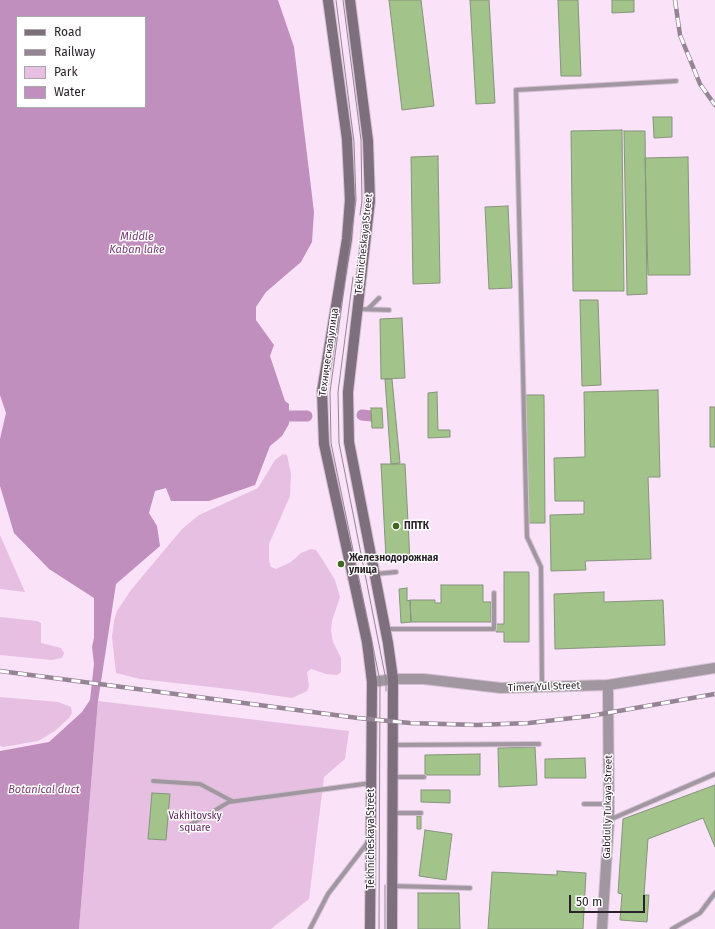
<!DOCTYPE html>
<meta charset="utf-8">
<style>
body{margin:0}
#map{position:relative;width:715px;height:929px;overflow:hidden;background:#fae2f8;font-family:"Fira Sans",sans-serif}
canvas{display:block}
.legend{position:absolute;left:16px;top:16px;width:130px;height:92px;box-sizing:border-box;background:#fff;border:1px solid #aaa7a9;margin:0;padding:5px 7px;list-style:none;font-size:12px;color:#2a2229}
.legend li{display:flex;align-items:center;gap:8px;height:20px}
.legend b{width:20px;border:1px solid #aaa7a9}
.scale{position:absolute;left:569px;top:895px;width:76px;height:18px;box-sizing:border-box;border:2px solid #2a2229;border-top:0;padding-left:5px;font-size:12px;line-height:14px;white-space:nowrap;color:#2a2229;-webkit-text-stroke:3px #fff;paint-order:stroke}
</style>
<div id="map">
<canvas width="715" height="929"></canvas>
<ul class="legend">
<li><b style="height:5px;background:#7e6f7c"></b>Road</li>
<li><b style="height:5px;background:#958594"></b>Railway</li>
<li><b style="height:11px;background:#e7bfe3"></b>Park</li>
<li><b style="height:11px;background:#c18fbd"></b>Water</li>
</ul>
<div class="scale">50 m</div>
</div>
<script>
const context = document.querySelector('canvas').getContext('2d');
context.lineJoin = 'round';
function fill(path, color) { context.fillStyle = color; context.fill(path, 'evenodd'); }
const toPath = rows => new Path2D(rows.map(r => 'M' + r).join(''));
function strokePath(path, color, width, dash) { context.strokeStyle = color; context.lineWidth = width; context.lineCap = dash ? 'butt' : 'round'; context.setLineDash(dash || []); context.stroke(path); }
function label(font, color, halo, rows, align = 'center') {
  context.font = font + ' "Fira Sans",sans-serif'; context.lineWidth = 3; context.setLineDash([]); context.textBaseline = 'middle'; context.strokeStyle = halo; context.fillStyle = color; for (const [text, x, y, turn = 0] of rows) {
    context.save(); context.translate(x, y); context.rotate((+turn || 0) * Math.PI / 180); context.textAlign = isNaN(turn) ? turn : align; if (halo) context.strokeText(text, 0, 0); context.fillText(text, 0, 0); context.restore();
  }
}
const green = toPath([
 [283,454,287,455,291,474,290,496,269,544,269,561,271,567,276,569,291,562,301,553,311,549,316,550,324,562,335,580,340,597,332,621,331,631,333,642,341,658,341,672,337,675,326,674,311,669,307,672,309,686,307,691,292,698,237,690,140,679,116,673,112,637,114,621,117,611,131,590,182,529,199,515,258,488,275,460],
 [0,535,25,592,0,589],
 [0,617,37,621,41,623,41,643,61,648,64,653,62,658,52,660,0,655],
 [0,697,58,702,71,707,72,713,69,718,55,731,38,741,3,747,0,746],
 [98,701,349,731,345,759,324,777,309,899,271,929,79,929]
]);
const water = toPath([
 [0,0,278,0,294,47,314,212,312,242,301,262,266,292,256,307,256,320,274,345,270,356,285,401,289,404,289,424,282,436,270,446,255,485,209,501,171,501,166,488,155,491,149,513,157,526,160,546,116,584,98,701,79,929,0,929,0,751,49,742,82,712,90,700,94,664,92,647,94,638,94,598,49,569,14,533,0,486,0,439,6,413,0,395],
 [17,17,145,17,145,107,17,107]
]);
const canal = toPath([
 [362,415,372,416],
 [289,416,307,416]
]);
const building = toPath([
 [389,0,421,0,434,106,402,110,389,0],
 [470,0,489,0,495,103,476,104,470,0],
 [558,0,578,0,581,76,561,76,558,0],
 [612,0,634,0,634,12,612,13,612,0],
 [653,117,672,117,672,137,654,138,653,117],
 [622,130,624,291,573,291,571,131,622,130],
 [624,131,645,131,647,294,627,295,624,131],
 [438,156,440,283,413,284,411,157,438,156],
 [688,157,690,275,648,275,645,158,688,157],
 [508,206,512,288,489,289,485,207,508,206],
 [580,300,598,300,601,385,582,386,580,300],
 [402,318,405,378,381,379,380,319,402,318],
 [385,379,392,379,400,463,391,464,385,379],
 [658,390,660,477,648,477,651,559,585,561,586,570,551,571,550,515,584,514,584,501,555,501,554,458,585,457,584,392,658,390],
 [437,392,438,430,450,430,450,437,428,438,428,393,437,392],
 [526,395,544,395,545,523,528,523,526,395],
 [710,407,715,407,715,447,710,447,710,407],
 [371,408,382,408,383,428,372,428,371,408],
 [381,464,405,464,410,561,395,561,394,557,386,558,381,464],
 [504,572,529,572,529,642,504,642,504,632,496,632,496,624,504,624,504,572],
 [441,585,483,585,483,602,491,602,491,622,411,622,410,600,435,600,435,603,441,603,441,585],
 [407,588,407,601,410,600,411,622,401,623,399,589,407,588],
 [604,592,604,602,663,600,665,645,555,649,554,594,604,592],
 [535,747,537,785,499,787,498,748,535,747],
 [480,754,480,775,425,775,425,755,480,754],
 [585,758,586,778,545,778,545,759,585,758],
 [715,785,715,847,703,818,648,839,644,895,649,895,647,922,620,920,622,894,618,893,623,819,715,785],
 [421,790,450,790,450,803,421,802,421,790],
 [152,793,170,794,166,840,148,839,152,793],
 [417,816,421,816,421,829,417,829,417,816],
 [425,830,452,834,446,880,419,876,425,830],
 [557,871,586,873,583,929,488,929,492,872,557,875,557,871],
 [418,893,459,893,460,929,418,929,418,893]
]);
const service = toPath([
 [358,309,389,310],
 [368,309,379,298],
 [375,574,396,572],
 [386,629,494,629,494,593],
 [542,686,541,567,527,537,516,90,676,81],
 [394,745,539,744],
 [393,777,424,777],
 [153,781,200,784,232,801],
 [584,804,608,804],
 [393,813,421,813],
 [609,820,715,774],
 [181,830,229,802,371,783],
 [392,886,470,888],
 [310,929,328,894,368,842],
 [672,929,700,913,715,893]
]);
const tertiary = toPath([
 [372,682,393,679,424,679,501,688,608,685,715,668],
 [602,929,609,820,608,685]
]);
const secondary = toPath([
 [328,0,347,139,350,200,347,239,322,391,324,444,367,642,372,682,370,929],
 [350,0,368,141,370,201,348,392,349,442,388,643,393,679,392,929]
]);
const tram = toPath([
 [336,0,354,142,356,200,330,392,331,443,380,681,379,929],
 [343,0,361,140,362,201,360,215],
 [353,277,338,392,339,443,386,680,386,691],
 [385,929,385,885]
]);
const rail = toPath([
 [675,0,680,35,700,84,715,105],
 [0,671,358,718,410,723,477,725,529,723,590,716,715,694]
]);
const markers = [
 [396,526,4,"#41661f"],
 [341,564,4,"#41661f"]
];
const streetNames = [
 ["Tekhnicheskaya Street",364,244,-84],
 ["Техническая улица",329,352,-82],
 ["Timer Yul Street",544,687,-2],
 ["Gabdully Tukaya Street",608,807,-89],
 ["Tekhnicheskaya Street",371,839,-90]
];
const poiNames = [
 ["ППТК",404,526],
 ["Железнодорожная",349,558],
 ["улица",349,570]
];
const parkNames = [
 ["Vakhitovsky",195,816],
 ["square",195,828]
];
const waterNames = [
 ["Middle",137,237],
 ["Kaban lake",137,250],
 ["Botanical duct",44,790]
];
fill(green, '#e7bfe3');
fill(water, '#c18fbd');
strokePath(canal, '#c18fbd', 11);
fill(building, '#a2c389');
strokePath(building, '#86947c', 1);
strokePath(service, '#d5bfd3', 6);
strokePath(tertiary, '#d5bfd3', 12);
strokePath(secondary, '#d5bfd3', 12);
strokePath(service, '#a197a0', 4);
strokePath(tertiary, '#a197a0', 10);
strokePath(secondary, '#7e6f7c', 10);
strokePath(tram, '#958594', 1);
strokePath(rail, '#958594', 4.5);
strokePath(rail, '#fff', 3, [9]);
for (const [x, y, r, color] of markers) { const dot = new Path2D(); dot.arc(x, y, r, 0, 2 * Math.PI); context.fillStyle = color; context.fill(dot); strokePath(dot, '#fff', 1.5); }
label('10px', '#2a2229', '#fff', streetNames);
label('bold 10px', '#2a2229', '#fff', poiNames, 'left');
label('10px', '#591c56', '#fff', parkNames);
label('italic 11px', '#773a74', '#fff', waterNames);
</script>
